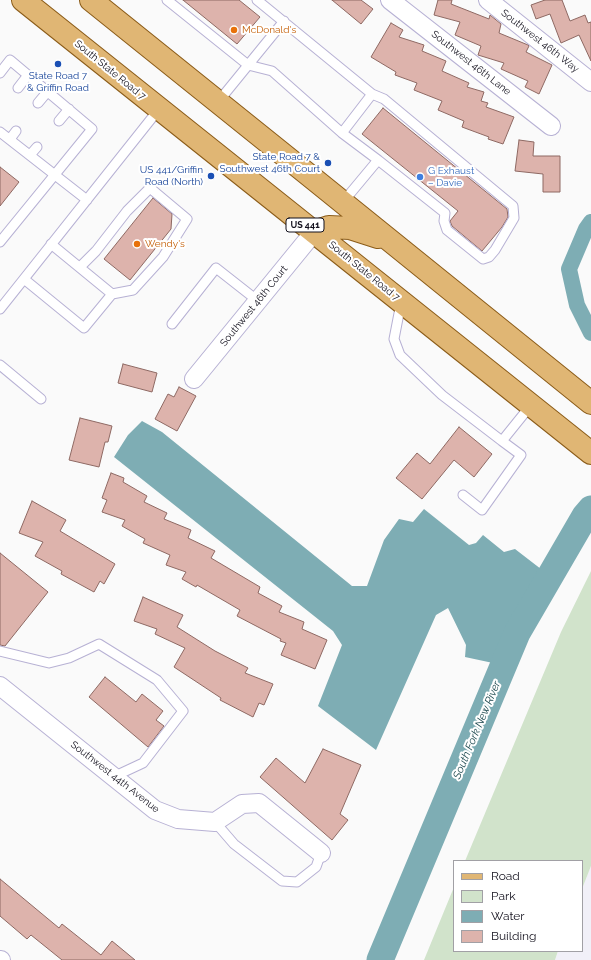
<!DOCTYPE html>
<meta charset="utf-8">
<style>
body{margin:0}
#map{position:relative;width:591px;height:960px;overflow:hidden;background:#fafafa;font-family:Raleway,sans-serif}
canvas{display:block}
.legend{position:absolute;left:453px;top:860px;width:130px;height:92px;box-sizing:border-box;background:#fff;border:1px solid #a1a0a5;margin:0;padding:5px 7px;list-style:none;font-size:12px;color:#13111d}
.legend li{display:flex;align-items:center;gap:8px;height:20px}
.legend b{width:20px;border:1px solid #a1a0a5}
</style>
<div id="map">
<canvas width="591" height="960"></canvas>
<ul class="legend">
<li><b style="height:5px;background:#e0b674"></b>Road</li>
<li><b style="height:11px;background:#d1e3cb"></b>Park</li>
<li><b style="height:11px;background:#7eadb4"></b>Water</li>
<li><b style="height:11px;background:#ddb3ac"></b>Building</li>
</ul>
</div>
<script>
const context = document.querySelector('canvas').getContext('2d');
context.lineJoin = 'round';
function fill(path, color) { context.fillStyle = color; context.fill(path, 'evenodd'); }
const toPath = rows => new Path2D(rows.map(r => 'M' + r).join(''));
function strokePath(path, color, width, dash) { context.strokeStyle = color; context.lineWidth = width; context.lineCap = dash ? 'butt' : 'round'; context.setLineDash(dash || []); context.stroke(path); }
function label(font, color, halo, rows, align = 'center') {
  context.font = font + ' Raleway,sans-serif'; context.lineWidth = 4; context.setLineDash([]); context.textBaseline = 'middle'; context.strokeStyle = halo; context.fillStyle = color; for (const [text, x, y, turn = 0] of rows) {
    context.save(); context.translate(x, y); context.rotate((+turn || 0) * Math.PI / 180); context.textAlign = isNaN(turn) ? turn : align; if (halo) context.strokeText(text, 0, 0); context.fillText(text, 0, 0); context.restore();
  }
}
const built = toPath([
 [591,866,591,960,555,960,558,951,582,951,582,889]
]);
const green = toPath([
 [591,571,591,866,582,889,582,861,465,861,561,632],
 [454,887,454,951,558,951,555,960,424,960]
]);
const water = toPath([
 [142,421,162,432,352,586,367,586,384,540,399,519,413,522,424,509,469,545,476,543,483,535,504,552,515,549,550,576,517,633,493,663,465,657,466,645,448,608,436,615,376,750,318,706,342,645,333,631,114,457,128,435]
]);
const canal = toPath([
 [591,222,586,229,569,269,577,305,591,333]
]);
const river = toPath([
 [380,960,517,633,585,516,591,509]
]);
const building = toPath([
 [183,0,239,0,260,17,237,44,183,0],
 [332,0,361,0,373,9,361,24,332,0],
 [438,0,452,0,451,4,489,19,490,15,501,24,499,33,528,45,529,46,526,52,552,65,539,94,525,87,528,81,501,69,504,63,478,55,481,46,455,35,460,22,434,15,438,0],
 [545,0,562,0,570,21,585,15,588,23,591,22,591,61,579,35,561,43,550,14,536,19,531,5,545,0],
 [391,23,403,30,399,37,424,45,422,51,446,61,442,71,469,83,467,87,484,92,481,101,488,103,486,107,514,117,503,144,488,139,489,137,462,127,464,121,438,110,442,101,414,90,417,83,395,75,396,72,371,57,391,23],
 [383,108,507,209,508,217,502,227,482,251,452,226,450,221,458,211,362,134,383,108],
 [519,140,534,142,533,156,560,156,560,192,543,192,543,174,515,171,519,140],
 [0,167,19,182,0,206,0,167],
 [153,198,172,214,171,229,130,280,104,259,153,198],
 [123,364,157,373,152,392,118,383,123,364],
 [179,387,196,396,177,431,155,419,168,394,174,397,179,387],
 [80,418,112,426,108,442,105,442,99,467,69,460,80,418],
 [459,427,492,454,474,477,454,460,422,499,396,478,417,453,430,464,459,427],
 [111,473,124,478,123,482,147,496,144,502,167,513,164,519,191,530,188,538,215,551,211,558,260,587,258,593,282,606,279,612,304,622,302,629,327,640,315,669,281,655,286,643,280,641,281,639,237,616,240,610,197,585,196,587,182,579,186,572,166,565,170,555,143,543,145,539,122,526,125,520,102,512,107,500,102,498,111,473],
 [32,501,66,520,60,531,115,564,104,584,100,581,94,592,61,574,62,571,35,556,43,542,19,533,32,501],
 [0,553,48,592,5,646,0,645,0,553],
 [143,597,183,615,177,627,215,651,248,668,245,673,273,684,264,705,259,703,253,717,220,700,221,698,174,667,185,648,155,634,157,629,134,621,143,597],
 [105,677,136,702,142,694,163,711,156,720,164,726,148,747,89,697,105,677],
 [323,749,361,765,340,814,348,820,332,840,260,777,276,758,305,783,323,749],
 [0,879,59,928,62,924,101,955,112,941,135,960,62,960,31,935,27,939,0,916,0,879]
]);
const service = toPath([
 [167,0,248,65,272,71,342,133,372,94,257,0],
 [0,73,10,60,92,129,0,242],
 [18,88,28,75],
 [372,94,384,99,513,206,514,218,495,250,489,257,483,259,447,230,444,221,445,213,378,160],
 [218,102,284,21],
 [38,103,48,91],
 [59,121,69,109],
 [0,132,87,200],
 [342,133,378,160,343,202],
 [10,139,16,131],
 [30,155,37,147],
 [80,267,96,251,127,211,150,188,187,219,163,257,133,290,112,294],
 [24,279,84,328,112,294,51,244],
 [401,303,394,339,400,355,442,395,502,441],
 [0,309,159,109],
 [172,324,216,268,258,301],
 [0,365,41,399],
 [463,495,482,510,521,455,502,441,531,405],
 [0,651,49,663,69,658,99,644,157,680,183,711,143,763,113,777],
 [215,822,234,844,282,881,297,882,316,867,321,853]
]);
const minor = toPath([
 [390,0,551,126],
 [488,0,591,82],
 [194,379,314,232],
 [0,686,155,810,178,819,215,822,242,804,259,803,321,853],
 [0,960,1,960]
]);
const primary = toPath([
 [23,0,591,453],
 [91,0,315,180,591,403],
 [314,232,329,227,350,228,378,237]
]);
const markers = [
 [234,30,4,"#e8710a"],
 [58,64,4,"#1a4fb4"],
 [328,163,4,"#1a4fb4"],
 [211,176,4,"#1a4fb4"],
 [420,177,4,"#3f7fe0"],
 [137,244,4,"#e8710a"]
];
const shields = [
 [305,225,38]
];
const shieldNames = [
 ["US 441",305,225]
];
const foodNames = [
 ["McDonald's",242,30],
 ["Wendy's",145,244]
];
const streetNames = [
 ["Southwest 46th Way",540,41,38],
 ["Southwest 46th Lane",471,63,38],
 ["South State Road 7",110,70,39],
 ["South State Road 7",364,271,39],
 ["Southwest 46th Court",254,306,-51],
 ["Southwest 44th Avenue",115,777,38]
];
const transitNames = [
 ["State Road 7",58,76,"center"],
 ["& Griffin Road",58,88,"center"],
 ["State Road 7 &",320,157],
 ["Southwest 46th Court",320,169],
 ["US 441/Griffin",203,170],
 ["Road (North)",203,182]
];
const shopNames = [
 ["G Exhaust",428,171],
 ["– Davie",428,183]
];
const waterNames = [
 ["South Fork New River",477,730,-67]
];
fill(built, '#f1f0f8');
fill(green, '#d1e3cb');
fill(water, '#7eadb4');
strokePath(canal, '#7eadb4', 16);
strokePath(river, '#7eadb4', 27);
fill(building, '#ddb3ac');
strokePath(building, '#8e6963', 1);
strokePath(service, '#b7b1d4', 11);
strokePath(minor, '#b7b1d4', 20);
strokePath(primary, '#8b5c19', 24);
strokePath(service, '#fff', 9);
strokePath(minor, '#fff', 18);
strokePath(primary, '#e0b674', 22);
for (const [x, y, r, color] of markers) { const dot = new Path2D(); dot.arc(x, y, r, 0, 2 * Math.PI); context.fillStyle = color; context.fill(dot); strokePath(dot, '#fff', 1.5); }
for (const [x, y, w] of shields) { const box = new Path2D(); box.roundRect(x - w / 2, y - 7, w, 14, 3); context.fillStyle = '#fff'; context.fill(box); strokePath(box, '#13111d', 1); }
label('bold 9px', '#13111d', null, shieldNames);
label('10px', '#c56008', '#fff', foodNames, 'left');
label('10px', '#13111d', '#fff', streetNames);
label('10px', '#164399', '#fff', transitNames, 'right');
label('10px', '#366cbe', '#fff', shopNames, 'left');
label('italic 11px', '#1b474d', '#fff', waterNames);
</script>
